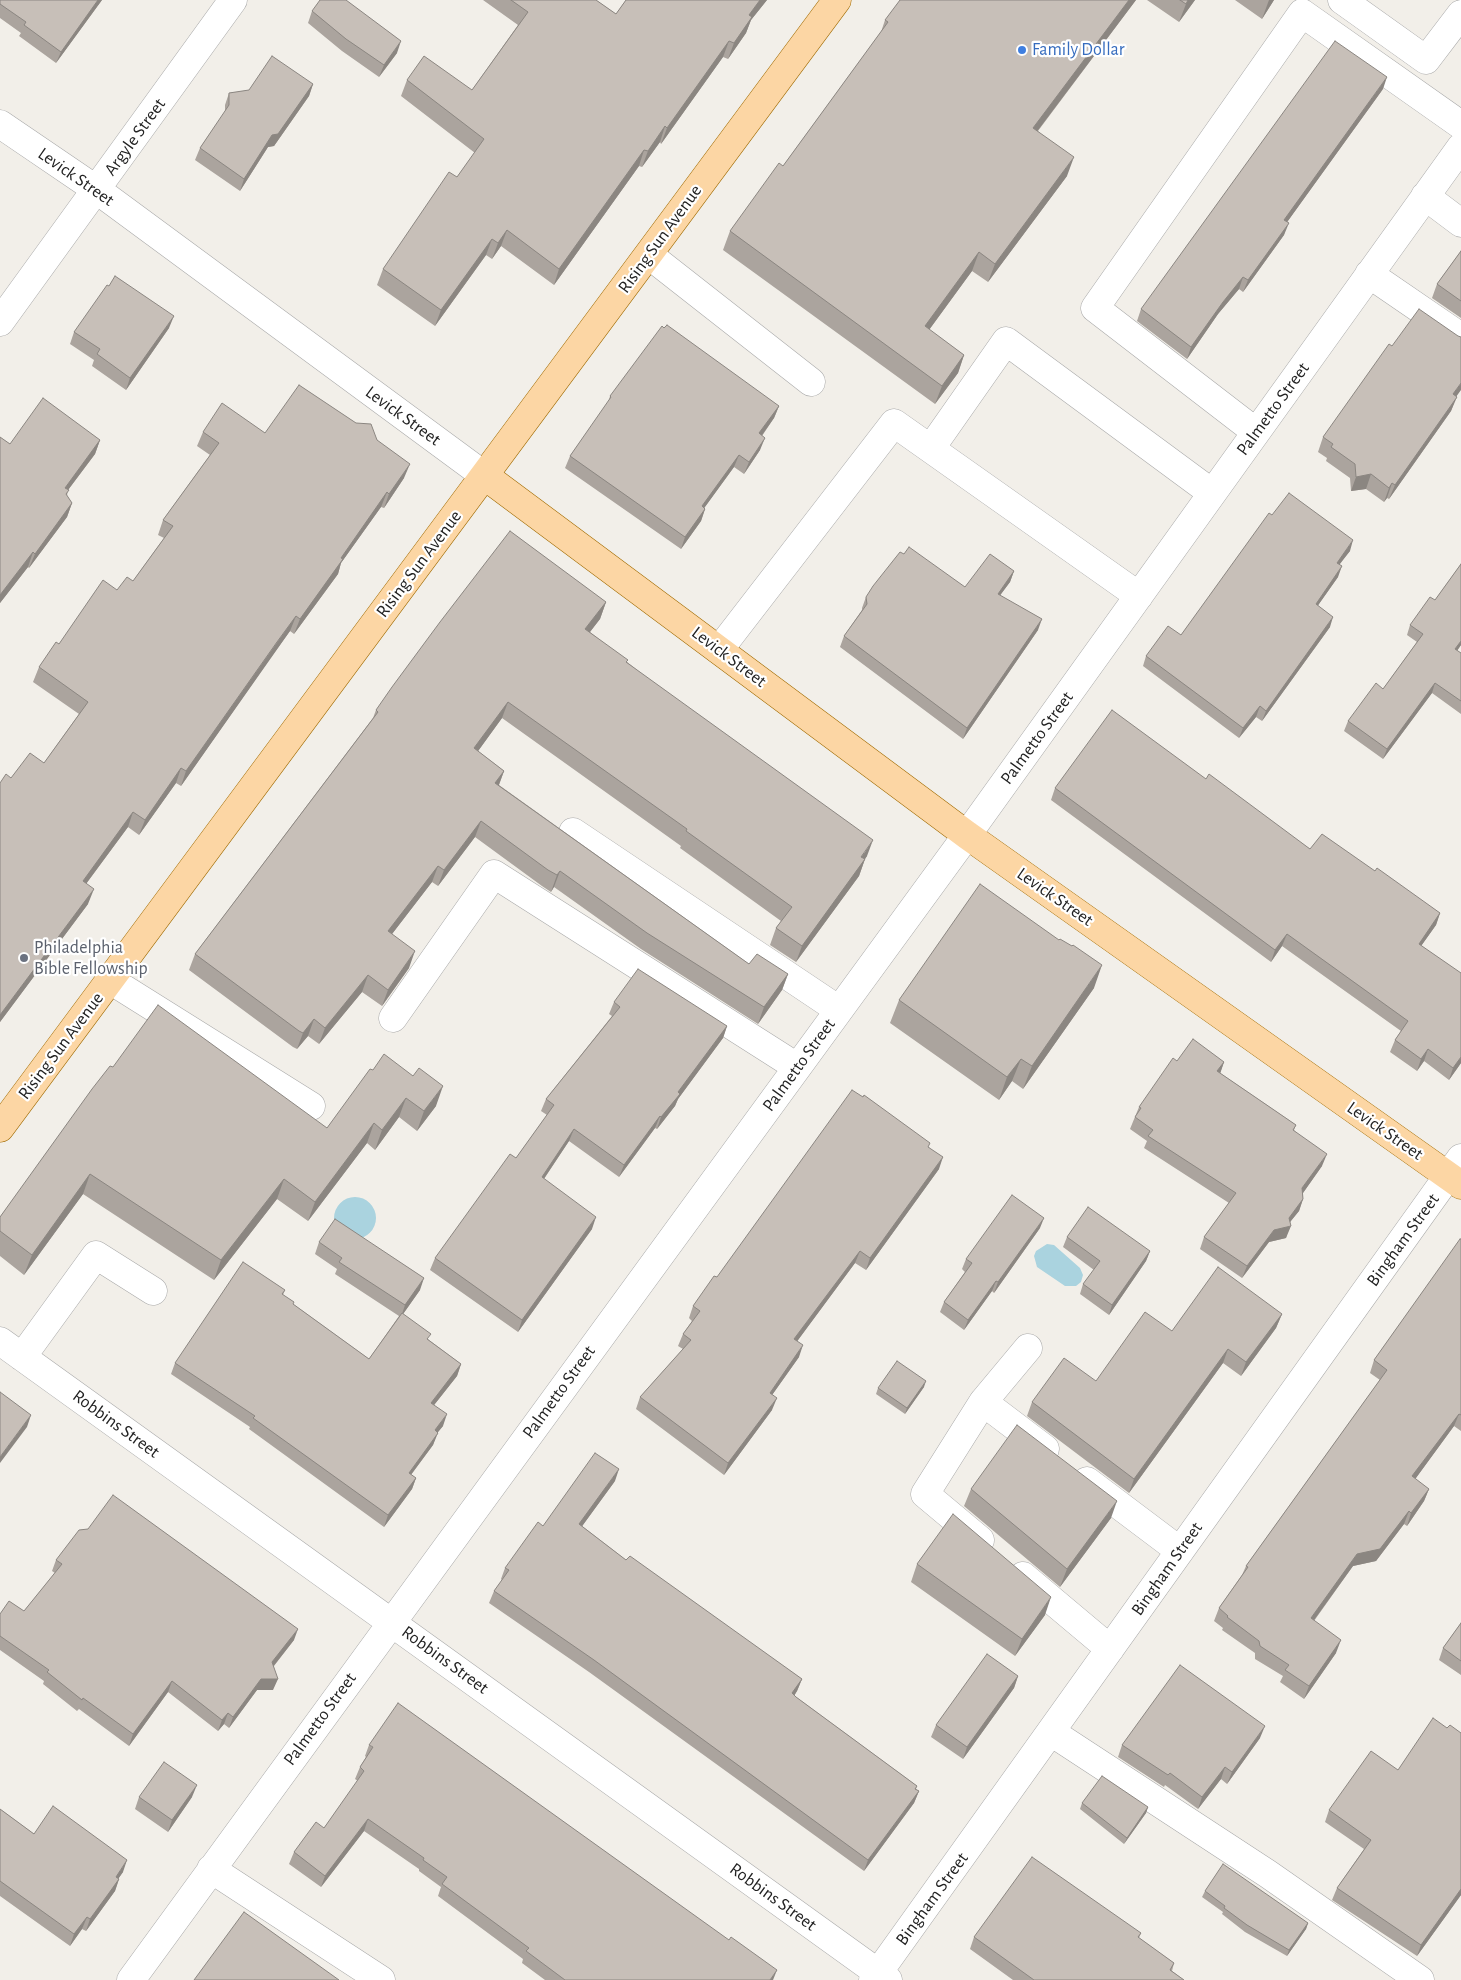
<!DOCTYPE html>
<style>
body{margin:0}
canvas{display:block;background:#f2efe9}
</style>
<canvas width="1461" height="1980"></canvas>
<script>
const context = document.querySelector('canvas').getContext('2d');
context.lineJoin = 'round';
function fill(path, color) { context.fillStyle = color; context.fill(path, 'evenodd'); }
const toPath = rows => new Path2D(rows.map(r => 'M' + r).join(''));
function strokePath(path, color, width, dash) { context.strokeStyle = color; context.lineWidth = width; context.lineCap = dash ? 'butt' : 'round'; context.setLineDash(dash || []); context.stroke(path); }
function label(font, color, halo, rows, align = 'center') {
  context.font = font + ' "Alegreya Sans",sans-serif'; context.lineWidth = 4.5; context.setLineDash([]); context.textBaseline = 'middle'; context.strokeStyle = halo; context.fillStyle = color; for (const [text, x, y, turn = 0] of rows) {
    context.save(); context.translate(x, y); context.rotate((+turn || 0) * Math.PI / 180); context.textAlign = isNaN(turn) ? turn : align; if (halo) context.strokeText(text, 0, 0); context.fillText(text, 0, 0); context.restore();
  }
}
const water = toPath([
 '334 1218a21 21 0 1 1 42 0a21 21 0 1 1-42 0Z',
 [1047,1244,1054,1245,1080,1268,1083,1275,1081,1282,1076,1286,1065,1286,1037,1267,1034,1256,1036,1251]
]);
const minor = toPath([
 [1342,0,1426,60,1461,14],
 [0,124,97,190,485,476],
 [1425,196,1461,223],
 [649,255,811,382],
 [1369,274,1461,337],
 [0,322,233,0],
 [1256,432,1095,308,1302,13,1461,125],
 [931,448,1006,341,1212,493],
 [719,650,894,423,1139,596],
 [573,832,839,1010],
 [110,980,311,1106],
 [393,1018,494,874,797,1067],
 [0,1341,888,1980],
 [1028,1348,983,1402,1045,1449],
 [22,1357,96,1255,153,1291],
 [1087,1481,1180,1551],
 [980,1540,925,1494,983,1402],
 [1023,1576,1110,1649],
 [1051,1732,1268,1874,1420,1980],
 [211,1869,381,1980],
 [131,1980,967,835,1461,147],
 [873,1980,1461,1158]
]);
const major = toPath([
 [485,476,967,835,1461,1185],
 [0,1128,837,0]
]);
const wall = toPath([
 [0,0,102,0,56,63,19,36,21,33,0,18],
 [483,0,596,0,616,14,626,0,767,0,751,20,746,33,728,59,723,57,661,144,660,142,642,167,639,166,554,285,501,246,492,259,486,255,435,326,377,285,383,269,457,177,475,153,401,96,407,80,472,90,518,25],
 [1136,0,1038,131,1067,176,988,282,972,271,929,330,964,355,958,373,935,404,723,250,730,231,783,166,881,32,885,20],
 [1147,0,1195,0,1179,22],
 [1235,0,1274,0,1262,19],
 [312,11,397,53,379,77,342,51,308,23],
 [313,84,309,96,274,146,268,147,240,191,195,160,200,148,225,112,225,105,229,93],
 [1383,89,1287,222,1284,235,1243,292,1239,289,1218,314,1187,359,1137,321,1141,309],
 [1461,251,1461,318,1432,298,1437,284],
 [169,328,126,390,92,366,94,360,70,344,74,332],
 [1458,336,1456,397,1451,411,1389,499,1387,498,1384,502,1366,489,1351,491,1350,478,1326,461,1327,458,1318,452,1323,437,1392,346],
 [610,396,779,406,774,418,762,436,760,450,744,474,734,467,704,508,705,509,701,521,681,549,565,468,570,456,608,403],
 [203,432,265,433,377,440,404,478,384,508,381,507,341,563,338,574,294,634,290,631,271,657,181,786,176,783,139,835,128,827,86,884,88,904,0,1022,0,783,44,763,79,714,33,682,39,667,59,644,117,590,133,581,164,538,158,535,163,520,210,455,197,446],
 [0,437,10,444,100,440,95,454,68,490,67,496,72,503,67,517,29,568,28,567,0,603],
 [1272,515,1350,551,1339,564,1338,577,1318,605,1330,627,1262,721,1256,717,1239,738,1143,666,1146,656,1181,635],
 [1461,564,1461,645,1457,651,1461,653,1461,714,1432,693,1383,759,1344,731,1348,721,1383,689,1417,642,1407,635,1410,625,1435,600],
 [1014,571,1010,582,1000,595,1038,630,963,739,840,647,844,636,862,610,862,608,866,597,965,587],
 [606,602,600,619,590,632,867,856,865,859,859,876,796,962,770,945,776,928,781,921,680,848,681,846,502,718,478,751,504,771,499,785,749,964,788,974,782,990,758,1024,641,949,554,887,551,892,542,886,475,837,438,886,432,882,392,934,409,968,382,1006,362,992,319,1044,308,1036,297,1049,293,1047,189,970,195,954,373,718,376,710],
 [1206,779,1310,849,1375,871,1440,913,1436,925,1421,946,1461,1063,1449,1080,1424,1061,1417,1071,1390,1052,1395,1040,1401,1031,1282,946,1271,962,1051,800,1055,788],
 [1094,988,1023,1089,1012,1081,999,1100,890,1023,899,1000],
 [614,1002,727,1026,723,1038,678,1099,675,1106,657,1129,655,1128,619,1177,569,1141,544,1179,592,1229,518,1332,430,1270,435,1258,516,1158,547,1115,541,1111,546,1099,612,1016,609,1014],
 [1177,1061,1224,1062,1220,1073,1296,1125,1294,1130,1322,1166,1303,1193,1303,1199,1299,1211,1290,1222,1286,1238,1269,1242,1242,1278,1200,1249,1204,1237,1229,1203,1144,1148,1147,1141,1130,1129,1139,1107],
 [113,1067,327,1128,373,1070,436,1106,417,1131,399,1117,375,1150,367,1143,308,1221,277,1199,214,1280,83,1194,24,1275,0,1256,0,1217],
 [929,1147,939,1169,866,1270,855,1263,797,1341,799,1357,772,1395,772,1410,724,1475,636,1409,640,1397,683,1349,678,1346,683,1334,692,1321,689,1318,693,1306,717,1277],
 [1040,1228,994,1293,992,1291,964,1330,940,1312,944,1302,965,1272,962,1269,966,1259],
 [1067,1237,1150,1251,1146,1261,1109,1315,1080,1294,1083,1284,1094,1270,1063,1247],
 [1461,1239,1461,1431,1454,1426,1415,1479,1429,1489,1424,1501,1407,1526,1404,1524,1376,1561,1353,1566,1314,1621,1336,1653,1304,1699,1280,1682,1283,1676,1255,1659,1255,1653,1222,1630,1223,1628,1214,1621,1219,1608,1242,1575,1246,1566,1380,1380,1370,1373,1374,1360],
 [319,1242,420,1290,403,1314,429,1340,461,1364,457,1376,434,1405,443,1426,437,1433,433,1445,411,1475,416,1478,412,1489,384,1527,249,1429,250,1427,171,1374,175,1363,285,1290,283,1295,293,1304,369,1359,399,1316,335,1274,337,1269,315,1254],
 [1282,1314,1276,1328,1241,1376,1223,1363,1129,1493,1027,1416,1032,1402,1096,1381,1172,1331],
 [924,1387,905,1414,876,1394,878,1388],
 [615,1481,582,1526,626,1560,802,1679,797,1691,794,1696,796,1697,917,1786,916,1789,919,1791,914,1803,864,1871,589,1672,489,1603,494,1591,502,1580,501,1579,505,1568,543,1526],
 [971,1489,1111,1518,1060,1587,964,1506],
 [56,1560,294,1640,274,1666,273,1690,257,1690,229,1728,224,1724,218,1731,168,1692,129,1746,79,1709,77,1711,43,1684,44,1681,0,1650,0,1614,24,1611,55,1573,52,1571],
 [917,1564,1045,1615,1015,1656,911,1582],
 [1461,1623,1461,1675,1439,1660,1443,1648],
 [1018,1676,1014,1688,963,1759,931,1737,936,1725],
 [1447,1728,1461,1733,1461,1895,1417,1956,1332,1900,1337,1888,1364,1849,1325,1822,1329,1810,1398,1770],
 [1260,1738,1227,1784,1221,1779,1198,1809,1165,1785,1164,1787,1118,1757,1122,1745],
 [369,1745,773,1980,545,1980,522,1963,523,1959,438,1896,441,1887,419,1871,419,1869,364,1831,321,1887,289,1864,294,1852,324,1828,358,1781,355,1779,360,1767,366,1757,365,1756],
 [139,1797,192,1797,168,1832,135,1809],
 [1082,1803,1148,1807,1146,1813,1124,1844,1080,1809],
 [0,1809,34,1834,123,1872,118,1879,119,1879,115,1891,86,1931,82,1929,70,1946,0,1896],
 [1205,1891,1308,1923,1306,1929,1287,1956,1245,1932,1222,1914,1223,1912,1202,1897],
 [1141,1933,1139,1938,1174,1963,1172,1971,1184,1980,1013,1980,970,1949,974,1937]
]);
const shadedWall = toPath([
 [98,0,102,0,56,63,61,52],
 [760,0,767,0,751,20,746,33,728,59,734,43,749,15],
 [1129,0,1136,0,1026,146,1033,128],
 [1188,0,1195,0,1179,22,1186,4],
 [1269,0,1274,0,1262,19],
 [401,41,397,53,379,77,384,65],
 [729,41,723,57,661,144,667,128],
 [1387,77,1383,89,1280,232,1284,220],
 [313,84,309,96,274,146,268,147,240,191,244,179,272,135],
 [665,126,660,142,642,167,648,151],
 [644,150,639,166,554,285,559,269],
 [1074,157,1067,176,988,282,995,264],
 [1289,223,1284,235,1243,292,1248,280],
 [507,230,501,246,492,259,498,243],
 [492,239,486,255,435,326,441,310],
 [979,252,972,271,918,345,925,326],
 [1243,277,1239,289,1218,314,1187,359,1191,347,1223,302],
 [174,316,169,328,126,390,130,378],
 [964,355,958,373,935,404,942,386],
 [1461,383,1461,390,1448,408,1453,394],
 [1457,397,1451,411,1389,499,1395,485],
 [779,406,774,418,755,445,759,433],
 [765,438,760,450,744,474,749,462],
 [100,440,95,454,59,502,65,488],
 [739,455,734,467,697,518,702,506],
 [410,464,404,478,384,508,389,494],
 [1371,474,1366,489,1351,491,1356,477],
 [1392,483,1387,498,1384,502,1389,488],
 [387,492,381,507,341,563,338,574,294,634,300,619,341,558],
 [72,503,67,517,29,568,35,554],
 [705,509,701,521,681,549,685,537],
 [1353,540,1350,551,1333,573,1337,563],
 [33,552,28,567,0,603,0,595],
 [1342,566,1338,577,1312,614,1316,604],
 [1014,571,1010,582,993,605,998,594],
 [606,602,600,619,579,646,585,629],
 [296,616,290,631,181,786,186,771],
 [1333,617,1330,627,1262,721,1266,711],
 [1042,619,1038,630,963,739,967,728],
 [1461,641,1461,645,1451,659,1455,649],
 [1435,683,1432,693,1383,759,1387,749],
 [508,702,502,718,468,765,474,748],
 [1260,706,1256,717,1239,738,1243,728],
 [181,768,176,783,139,835,145,820],
 [504,771,498,787,495,783],
 [133,812,128,827,77,896,83,881],
 [481,821,475,837,438,886,444,870],
 [873,840,867,856,863,862,865,859,859,876,796,962,802,946],
 [438,866,432,882,382,947,388,931],
 [560,871,554,887,551,892,557,875],
 [94,889,88,904,0,1022,0,1015],
 [1440,913,1436,925,1414,956,1419,944],
 [1287,934,1282,946,1271,962,1275,950],
 [415,951,409,968,382,1006,388,990],
 [1102,965,1094,988,1023,1089,1032,1066],
 [788,974,782,990,758,1024,764,1007],
 [368,975,362,992,319,1044,325,1028],
 [314,1019,308,1036,297,1049,303,1033],
 [727,1026,723,1038,678,1099,675,1106,657,1129,661,1117,678,1092],
 [1428,1049,1424,1061,1417,1071,1421,1059],
 [1461,1057,1461,1063,1449,1080,1453,1068],
 [1021,1059,1012,1081,999,1100,1007,1077],
 [1224,1062,1220,1074,1217,1071],
 [443,1086,436,1106,417,1131,424,1111],
 [406,1098,399,1117,375,1150,382,1130],
 [660,1116,655,1128,619,1177,624,1165],
 [374,1123,367,1143,308,1221,315,1202],
 [574,1129,569,1141,537,1189,542,1177],
 [1327,1154,1322,1166,1298,1200,1302,1188],
 [943,1157,939,1169,866,1270,870,1258],
 [90,1174,83,1194,24,1275,32,1255],
 [284,1179,277,1199,214,1280,221,1260],
 [1303,1199,1299,1211,1286,1227,1291,1226,1286,1238,1269,1242,1242,1278,1247,1266,1274,1230,1289,1218],
 [596,1217,592,1229,518,1332,522,1320],
 [1044,1218,1040,1228,994,1293,998,1282],
 [860,1251,855,1263,790,1351,794,1339],
 [1150,1251,1146,1261,1109,1315,1112,1305],
 [424,1278,420,1290,401,1317,405,1305],
 [996,1281,992,1291,964,1330,968,1320],
 [1282,1314,1276,1328,1241,1376,1246,1362],
 [803,1345,799,1357,765,1405,770,1393],
 [1228,1349,1223,1363,1129,1493,1134,1479],
 [461,1364,457,1376,427,1414,431,1403],
 [926,1381,924,1387,905,1414,907,1408],
 [777,1398,772,1410,724,1475,728,1463],
 [447,1414,443,1426,430,1442,435,1430],
 [1459,1414,1454,1426,1408,1489,1412,1476],
 [31,1415,27,1427,0,1463,0,1457],
 [438,1433,433,1445,404,1484,409,1473],
 [619,1469,615,1481,575,1536,579,1524],
 [416,1478,412,1489,384,1527,388,1515],
 [1429,1489,1424,1501,1407,1526,1411,1513],
 [1117,1501,1111,1518,1060,1587,1067,1569],
 [1409,1511,1404,1524,1376,1561,1353,1566,1306,1631,1311,1618,1357,1554],
 [1051,1597,1045,1615,1015,1656,1022,1639],
 [298,1629,294,1640,268,1673,272,1662],
 [1341,1640,1336,1653,1304,1699,1309,1686],
 [1018,1676,1014,1688,963,1759,967,1747],
 [261,1679,278,1679,273,1690,257,1690,229,1728,233,1717],
 [802,1679,797,1691,788,1705,792,1693],
 [172,1681,168,1692,129,1746,133,1734],
 [228,1713,224,1724,218,1731,222,1720],
 [1265,1726,1260,1738,1227,1784,1232,1772],
 [1225,1767,1221,1779,1198,1809,1202,1797],
 [197,1785,192,1797,168,1832,172,1820],
 [919,1791,914,1803,864,1871,868,1860],
 [1148,1807,1146,1813,1124,1844,1127,1838],
 [368,1819,364,1831,321,1887,325,1876],
 [127,1860,123,1872,111,1889,116,1877],
 [119,1879,115,1891,86,1931,90,1919],
 [1461,1889,1461,1895,1417,1956,1421,1945],
 [87,1917,82,1929,70,1946,74,1934],
 [1308,1923,1306,1929,1287,1956,1289,1950],
 [777,1970,773,1980,770,1980]
]);
const building = toPath([
 [0,0,98,0,61,52,24,25,26,22,0,4,0,0],
 [320,0,346,0,401,41,384,65,346,39,312,11,320,0],
 [511,0,596,0,616,14,626,0,760,0,749,15,752,17,734,43,729,41,667,128,665,126,648,151,644,150,559,269,507,230,498,243,492,239,441,310,383,269,449,172,457,177,484,139,407,80,424,56,472,90,528,12,511,0],
 [900,0,1129,0,1033,128,1074,157,995,264,979,252,925,326,964,355,942,386,730,231,779,163,783,166,810,129,888,22,885,20,900,0],
 [1180,0,1188,0,1186,4,1180,0],
 [1335,41,1387,77,1284,220,1289,223,1248,280,1243,277,1223,302,1191,347,1141,309,1335,41],
 [272,56,313,84,278,134,272,135,244,179,200,148,229,105,229,93,249,90,272,56],
 [1461,251,1461,301,1437,284,1461,251],
 [115,276,174,316,130,378,97,354,100,349,74,332,107,285,109,286,115,276],
 [1419,309,1458,336,1461,337,1461,383,1453,394,1457,397,1395,485,1392,483,1389,488,1371,474,1356,477,1355,464,1331,447,1333,444,1323,437,1389,344,1392,346,1419,309],
 [667,325,779,406,759,433,765,438,749,462,739,455,702,506,705,509,685,537,570,456,611,397,610,396,662,326,664,328,667,325],
 [299,385,356,423,371,424,377,440,410,464,389,494,387,492,341,558,343,559,300,619,296,616,277,642,186,771,181,768,145,820,133,812,83,881,94,889,0,1015,0,783,6,774,11,778,30,753,44,763,88,702,39,667,56,642,59,644,103,580,117,590,127,577,133,581,173,526,163,520,219,443,203,432,222,403,265,433,299,385],
 [43,398,100,440,65,488,69,490,66,494,72,503,35,554,33,552,0,595,0,437,10,444,43,398],
 [1289,493,1353,540,1337,563,1342,566,1316,604,1333,617,1266,711,1260,706,1243,728,1146,656,1168,626,1181,635,1269,513,1272,515,1289,493],
 [510,531,606,602,585,629,628,660,626,662,873,840,861,857,865,859,802,946,776,928,792,907,686,831,687,829,508,702,474,748,504,771,495,783,749,964,757,954,788,974,764,1007,647,933,560,871,557,875,548,870,481,821,444,870,438,866,388,931,415,951,388,990,368,975,325,1028,314,1019,303,1033,299,1031,195,954,378,712,376,710,392,687,440,622,510,531],
 [909,547,965,587,990,554,1014,571,998,594,1042,619,967,728,844,636,867,604,866,597,873,586,900,552,904,554,909,547],
 [1461,564,1461,641,1455,649,1461,653,1461,701,1435,683,1387,749,1348,721,1376,683,1383,689,1423,634,1410,625,1430,597,1435,600,1461,564],
 [1112,710,1206,779,1209,774,1310,849,1322,834,1375,871,1377,868,1440,913,1419,944,1461,973,1461,1057,1453,1068,1428,1049,1421,1059,1395,1040,1408,1021,1287,934,1275,950,1055,788,1112,710],
 [980,884,1059,940,1060,939,1072,946,1073,945,1102,965,1032,1066,1021,1059,1007,1077,899,1000,980,884],
 [638,969,727,1026,678,1092,680,1094,661,1117,660,1116,624,1165,574,1129,542,1177,596,1217,522,1320,435,1258,510,1154,516,1158,554,1105,546,1099,620,1007,614,1002,638,969],
 [158,1005,327,1128,370,1069,373,1070,384,1054,413,1076,419,1068,443,1086,424,1111,406,1098,382,1130,374,1123,315,1202,284,1179,221,1260,90,1174,32,1255,0,1231,0,1217,92,1089,110,1066,113,1067,158,1005],
 [1193,1039,1224,1062,1217,1071,1296,1125,1293,1130,1327,1154,1302,1188,1303,1199,1289,1218,1291,1226,1274,1230,1247,1266,1204,1237,1236,1193,1148,1136,1153,1130,1135,1117,1141,1108,1139,1107,1173,1058,1177,1061,1193,1039],
 [852,1090,863,1097,864,1095,930,1143,928,1147,943,1157,870,1258,860,1251,794,1339,803,1345,770,1393,777,1398,728,1463,640,1397,691,1340,683,1334,700,1311,693,1306,714,1276,717,1277,852,1090],
 [1012,1195,1044,1218,998,1282,996,1281,968,1320,944,1302,972,1263,966,1259,1012,1195],
 [1088,1207,1150,1251,1112,1305,1083,1284,1100,1261,1067,1237,1088,1207],
 [335,1219,424,1278,405,1305,339,1262,342,1258,319,1242,335,1219],
 [1460,1239,1461,1239,1461,1415,1459,1414,1412,1476,1429,1489,1411,1513,1409,1511,1380,1549,1357,1554,1311,1618,1341,1640,1309,1686,1285,1670,1289,1665,1260,1646,1259,1641,1227,1617,1228,1616,1219,1608,1248,1567,1246,1566,1387,1370,1374,1360,1460,1239],
 [243,1262,285,1290,282,1294,294,1302,293,1304,369,1359,402,1313,431,1334,427,1339,461,1364,431,1403,447,1414,435,1430,438,1433,409,1473,416,1478,388,1515,253,1418,255,1416,175,1363,243,1262],
 [1218,1267,1282,1314,1246,1362,1228,1349,1134,1479,1032,1402,1064,1358,1096,1381,1145,1312,1172,1331,1218,1267],
 [897,1361,926,1381,907,1408,878,1388,897,1361],
 [0,1392,31,1415,0,1457,0,1392],
 [1017,1425,1117,1501,1067,1569,971,1489,1017,1425],
 [595,1453,619,1469,579,1524,626,1560,630,1556,802,1679,792,1693,796,1697,917,1786,915,1789,919,1791,868,1860,594,1660,494,1591,509,1570,505,1568,538,1522,543,1526,595,1453],
 [113,1495,298,1629,272,1662,278,1679,261,1679,233,1717,228,1713,222,1720,172,1681,133,1734,83,1698,82,1700,47,1672,49,1670,0,1636,0,1614,9,1601,24,1611,62,1564,56,1560,79,1530,88,1529,113,1495],
 [953,1514,1051,1597,1022,1639,917,1564,953,1514],
 [1461,1623,1461,1661,1443,1648,1461,1623],
 [987,1654,1018,1676,967,1747,936,1725,987,1654],
 [1180,1665,1265,1726,1232,1772,1225,1767,1202,1797,1170,1773,1168,1775,1122,1745,1180,1665],
 [398,1703,729,1940,731,1937,777,1970,770,1980,565,1980,526,1951,529,1948,442,1884,447,1877,423,1860,424,1858,368,1819,325,1876,294,1852,316,1822,324,1828,364,1771,360,1767,373,1747,369,1745,398,1703],
 [1433,1718,1447,1728,1450,1725,1461,1733,1461,1889,1421,1945,1337,1888,1371,1840,1329,1810,1371,1751,1398,1770,1433,1718],
 [164,1762,197,1785,172,1820,139,1797,164,1762],
 [1102,1776,1148,1807,1127,1838,1082,1803,1102,1776],
 [53,1806,127,1860,116,1877,119,1879,109,1893,90,1919,87,1917,74,1934,0,1881,0,1809,34,1834,53,1806],
 [1032,1857,1141,1933,1138,1937,1174,1963,1170,1970,1184,1980,1034,1980,974,1937,1032,1857],
 [1223,1864,1308,1923,1289,1950,1247,1925,1224,1908,1225,1906,1205,1891,1223,1864],
 [244,1912,339,1980,194,1980,244,1912]
]);
const markers = [
 [1022,50,5,"#3f7fe0"],
 [24,958,5,"#6b7280"]
];
const shopNames = [
 ["Family Dollar",1032,50]
];
const streetNames = [
 ["Argyle Street",135,137,-54],
 ["Levick Street",76,177,35],
 ["Rising Sun Avenue",660,239,-54],
 ["Palmetto Street",1273,409,-54],
 ["Levick Street",403,416,36],
 ["Rising Sun Avenue",419,564,-53],
 ["Levick Street",729,657,37],
 ["Palmetto Street",1037,738,-54],
 ["Levick Street",1055,897,35],
 ["Rising Sun Avenue",61,1046,-53],
 ["Palmetto Street",799,1065,-54],
 ["Levick Street",1385,1131,35],
 ["Bingham Street",1403,1240,-54],
 ["Palmetto Street",559,1392,-54],
 ["Robbins Street",116,1424,36],
 ["Bingham Street",1167,1569,-55],
 ["Robbins Street",445,1660,36],
 ["Palmetto Street",320,1719,-54],
 ["Robbins Street",773,1897,36],
 ["Bingham Street",932,1899,-54]
];
const worshipNames = [
 ["Philadelphia",34,948],
 ["Bible Fellowship",34,969]
];
fill(water, '#aad3df');
strokePath(minor, '#a9a9a9', 29);
strokePath(major, '#a06b00', 29);
strokePath(minor, '#fff', 28);
strokePath(major, '#fcd6a4', 28);
fill(wall, '#aba49e');
fill(shadedWall, '#8b8681');
fill(building, '#c7bfb8');
strokePath(building, '#8b8681', 1);
for (const [x, y, r, color] of markers) { const dot = new Path2D(); dot.arc(x, y, r, 0, 2 * Math.PI); context.fillStyle = color; context.fill(dot); strokePath(dot, '#fff', 2); }
label('18px', '#366cbe', '#fff', shopNames, 'left');
label('18px', '#222', '#fff', streetNames);
label('18px', '#5b616d', '#fff', worshipNames, 'left');
</script>
